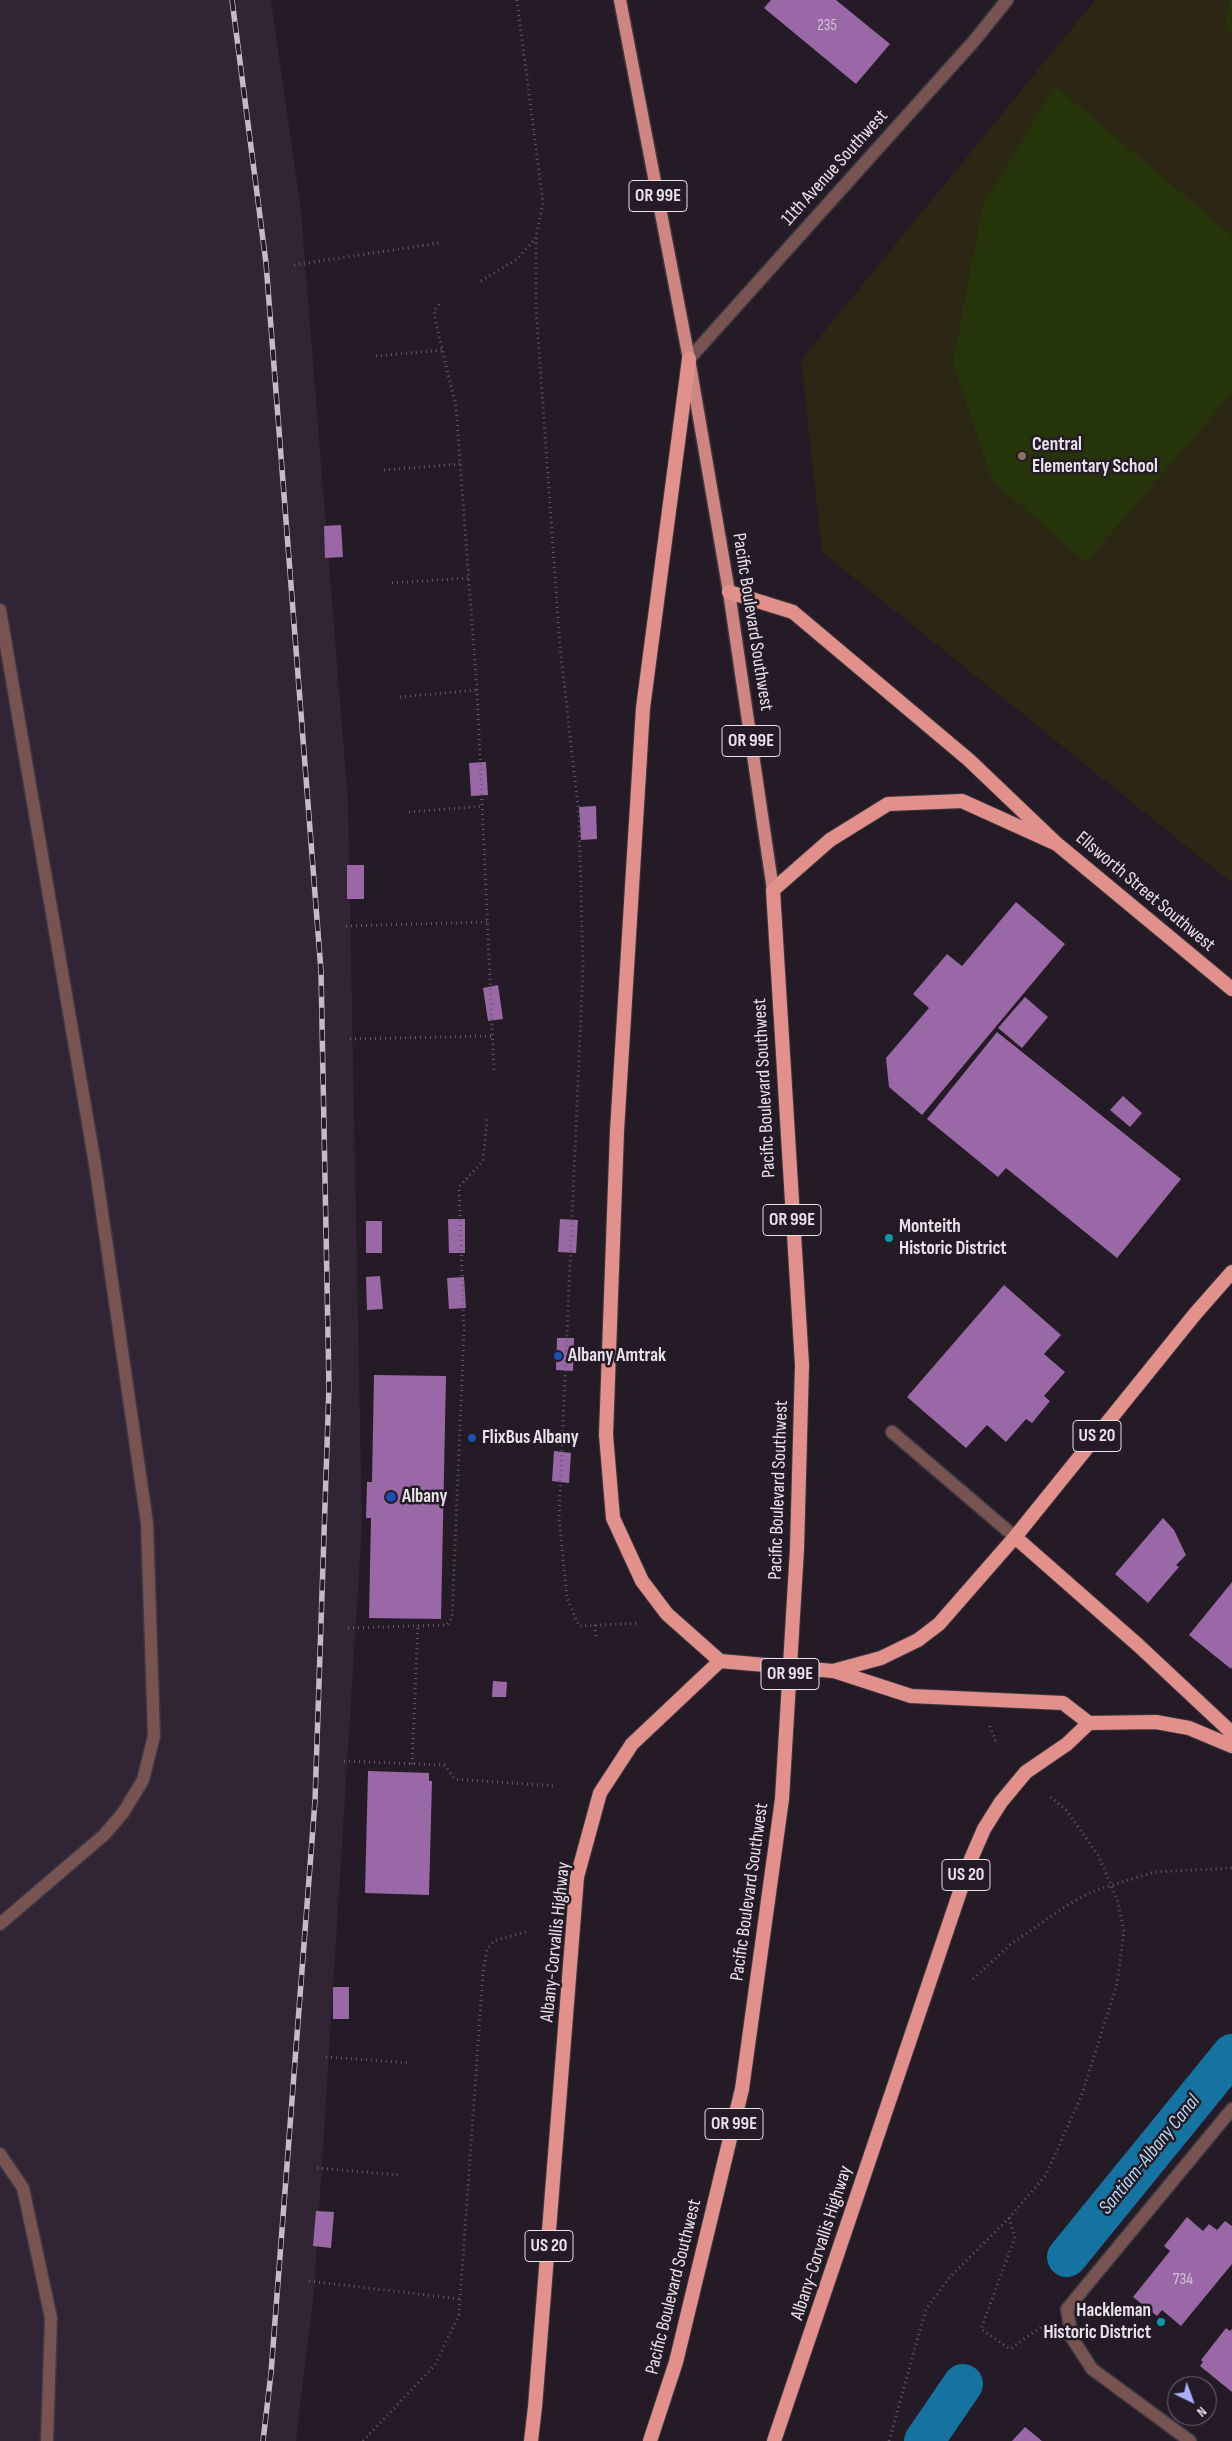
<!DOCTYPE html>
<style>
body{margin:0}
#map{position:relative;width:1232px;height:2441px;overflow:hidden;background:#241b26;font-family:"Sofia Sans Condensed",sans-serif}
canvas{display:block}
.north{position:absolute;left:1167px;top:2376px;width:50px;height:50px;box-sizing:border-box;background:#241b26;border:1px solid #726b74;border-radius:50%;rotate:138deg;font-size:14px;font-weight:700;line-height:20px;text-align:center;color:#e8e2e9}
.north::after{content:'';display:block;margin:auto;width:18px;height:22px;background:#a8b0fc;clip-path:polygon(50% 0,100% 100%,50% 72%,0 100%)}
</style>
<div id="map">
<canvas width="1232" height="2441"></canvas>
<div class="north">N</div>
</div>
<script>
const context = document.querySelector('canvas').getContext('2d');
context.lineJoin = 'round';
function fill(path, color) { context.fillStyle = color; context.fill(path, 'evenodd'); }
const toPath = rows => new Path2D(rows.map(r => 'M' + r).join(''));
function strokePath(path, color, width, dash) { context.strokeStyle = color; context.lineWidth = width; context.lineCap = dash ? 'butt' : 'round'; context.setLineDash(dash || []); context.stroke(path); }
function label(font, color, halo, rows, align = 'center') {
  context.font = font + ' "Sofia Sans Condensed",sans-serif'; context.lineWidth = 5; context.setLineDash([]); context.textBaseline = 'middle'; context.strokeStyle = halo; context.fillStyle = color; for (const [text, x, y, turn = 0] of rows) {
    context.save(); context.translate(x, y); context.rotate((+turn || 0) * Math.PI / 180); context.textAlign = isNaN(turn) ? turn : align; if (halo) context.strokeText(text, 0, 0); context.fillText(text, 0, 0); context.restore();
  }
}
const built = toPath([
 [0,0,271,0,301,211,348,802,362,1526,314,2291,296,2441,0,2441]
]);
const education = toPath([
 [1095,0,1232,0,1232,883,822,552,801,360]
]);
const green = toPath([
 [1230,0,1232,0,1232,35,1226,23],
 [1055,86,1232,236,1232,393,1086,562,992,480,953,364,983,205]
]);
const canal = toPath([
 [1067,2257,1232,2054],
 [924,2441,963,2384]
]);
const building = toPath([
 [771,0,836,0,890,44,856,84,764,8],
 [341,525,343,557,325,558,324,526],
 [486,762,488,795,471,796,469,763],
 [596,806,597,839,581,840,579,807],
 [347,865,364,865,364,899,347,899],
 [1016,902,1065,944,922,1115,889,1087,886,1058,929,1008,913,994,947,954,962,966],
 [498,985,503,1019,488,1021,483,988],
 [1025,997,1048,1017,1022,1048,998,1028],
 [997,1032,1181,1179,1117,1258,1006,1168,998,1177,927,1119],
 [1123,1096,1142,1113,1130,1127,1110,1110],
 [448,1219,465,1219,465,1253,449,1253],
 [560,1219,578,1220,576,1253,558,1252],
 [366,1221,382,1221,382,1253,366,1253],
 [380,1276,383,1309,367,1310,366,1277],
 [464,1277,466,1308,449,1309,447,1278],
 [1004,1285,1061,1335,1044,1354,1065,1372,1044,1396,1050,1401,1032,1423,1026,1419,1006,1442,987,1425,966,1448,907,1397],
 [557,1338,574,1338,573,1371,556,1370],
 [374,1375,446,1376,441,1619,369,1618,371,1518,366,1518,367,1482,372,1482],
 [554,1451,571,1453,569,1483,552,1481],
 [1163,1518,1174,1530,1186,1555,1176,1565,1179,1567,1148,1603,1115,1574],
 [1232,1582,1232,1667,1231,1669,1189,1635],
 [493,1681,507,1682,506,1697,492,1697],
 [368,1771,429,1773,429,1781,432,1781,429,1895,365,1893],
 [333,1987,349,1987,349,2019,333,2019],
 [316,2211,334,2212,331,2248,313,2246],
 [1187,2217,1203,2231,1209,2224,1217,2230,1225,2221,1232,2226,1232,2264,1181,2326,1162,2310,1157,2316,1133,2297,1170,2251,1164,2246],
 [1226,2328,1230,2331,1232,2329,1232,2392,1200,2366,1203,2362,1201,2360],
 [1025,2427,1042,2441,1012,2441]
]);
const path = toPath([
 [517,0,543,203,536,237,536,307,560,647,579,815,583,967,559,1517,567,1598,579,1626,639,1623],
 [294,265,439,243],
 [481,281,517,259,536,238],
 [439,304,434,311,436,324,456,406,477,690,494,1070],
 [376,356,442,350],
 [384,470,460,464],
 [392,583,469,578],
 [400,697,477,690],
 [409,812,483,806],
 [346,926,488,922],
 [350,1039,493,1036],
 [595,1625,596,1640],
 [348,1628,447,1625,452,1618,464,1330,459,1187,483,1161,487,1119],
 [990,1726,996,1742],
 [344,1761,444,1765,455,1779,554,1786],
 [412,1764,418,1625],
 [973,1979,1011,1944,1066,1906,1091,1892,1154,1872,1232,1868],
 [326,2057,411,2063],
 [317,2168,399,2175],
 [1009,2218,1015,2237,981,2329,1010,2349,1044,2325],
 [309,2281,460,2299],
 [363,2441,435,2365,459,2315,483,1973,487,1949,494,1941,528,1931],
 [889,2441,926,2309,950,2277,1009,2218,1046,2175,1081,2097,1117,1984,1124,1931,1117,1899,1098,1855,1067,1811,1048,1795]
]);
const service = toPath([
 [0,610,95,1164,147,1523,154,1736,143,1780,123,1813,104,1835,0,1924],
 [0,2154,23,2188,51,2318,47,2441]
]);
const minor = toPath([
 [689,359,974,41,1007,0],
 [892,1432,1015,1537],
 [1190,2441,1092,2369,1072,2338,1067,2309,1232,2109]
]);
const primary = toPath([
 [620,0,689,359,729,592,773,890]
]);
const trunk = toPath([
 [689,359,643,708,617,1131,606,1435,613,1518,642,1581,667,1614,720,1661],
 [729,592,793,612,969,760,1057,844,1232,989],
 [1015,1537,1138,1645,1232,1733],
 [797,1549,802,1365,773,890,830,840,888,804,962,801,1057,844],
 [834,1671,911,1696,1063,1703,1089,1723],
 [531,2441,535,2407,577,1877,600,1793,632,1744,720,1661,833,1671,881,1658,918,1640,939,1624,1015,1537,1195,1314,1232,1272],
 [650,2441,676,2362,742,2089,782,1799],
 [774,2441,971,1859,984,1829,1001,1802,1026,1772,1067,1744,1089,1723,1156,1722,1189,1728,1232,1746]
]);
const rail = toPath([
 [232,0,266,263,321,971,329,1387,315,1801,271,2373,263,2441]
]);
const trunkBridge = toPath([
 [782,1799,797,1549]
]);
const markers = [
 [1022,456,5,"#8d6e63"],
 [889,1238,5,"#0f9aa8"],
 [558,1356,5,"#1a4fb4"],
 [472,1438,5,"#1a4fb4"],
 [391,1497,6,"#1a4fb4"],
 [1161,2322,5,"#0f9aa8"]
];
const numberNames = [
 ["235",827,26],
 ["734",1183,2280]
];
const shields = [
 [658,196,58],
 [751,741,58],
 [792,1220,58],
 [1097,1436,48],
 [790,1674,58],
 [966,1875,48],
 [734,2124,58],
 [549,2246,48]
];
const shieldNames = [
 ["OR 99E",658,196],
 ["OR 99E",751,741],
 ["OR 99E",792,1220],
 ["US 20",1097,1436],
 ["OR 99E",790,1674],
 ["US 20",966,1875],
 ["OR 99E",734,2124],
 ["US 20",549,2246]
];
const streetNames = [
 ["11th Avenue Southwest",835,168,-48],
 ["Pacific Boulevard Southwest",752,622,81],
 ["Ellsworth Street Southwest",1145,892,40],
 ["Pacific Boulevard Southwest",765,1088,-93],
 ["Pacific Boulevard Southwest",779,1490,-88],
 ["Pacific Boulevard Southwest",750,1892,-82],
 ["Albany-Corvallis Highway",556,1942,-84],
 ["Albany-Corvallis Highway",822,2243,-72],
 ["Pacific Boulevard Southwest",674,2287,-76]
];
const poiNames = [
 ["Central",1032,445],
 ["Elementary School",1032,467],
 ["Monteith",899,1227],
 ["Historic District",899,1249],
 ["Albany Amtrak",568,1356],
 ["FlixBus Albany",482,1438],
 ["Albany",402,1497],
 ["Hackleman",1151,2311,"right"],
 ["Historic District",1151,2333,"right"]
];
const waterNames = [
 ["Santiam-Albany Canal",1150,2155,-51]
];
fill(built, '#312434');
fill(education, '#2c2615');
fill(green, '#263509');
strokePath(canal, '#1573a1', 40);
fill(building, '#9a68a6');
strokePath(service, '#3f3741', 15);
strokePath(minor, '#3f3741', 15);
strokePath(primary, '#3f3741', 15);
strokePath(trunk, '#3f3741', 16);
strokePath(path, '#645c65', 3, [1, 4]);
strokePath(service, '#775351', 12);
strokePath(minor, '#775351', 12);
strokePath(primary, '#cf8682', 12);
strokePath(trunk, '#e1908c', 14);
strokePath(rail, '#c3bcc4', 5.5);
strokePath(rail, '#241b26', 4, [11]);
strokePath(trunkBridge, '#3f3741', 16, []);
strokePath(trunkBridge, '#e1908c', 14);
for (const [x, y, r, color] of markers) { const dot = new Path2D(); dot.arc(x, y, r, 0, 2 * Math.PI); context.fillStyle = color; context.fill(dot); strokePath(dot, '#241b26', 2); }
label('16px', '#d4c4d8', null, numberNames);
for (const [x, y, w] of shields) { const box = new Path2D(); box.roundRect(x - w / 2, y - 15.5, w, 31, 4); context.fillStyle = '#241b26'; context.fill(box); strokePath(box, '#e8e2e9', 1); }
label('bold 18px', '#e8e2e9', null, shieldNames);
label('19px', '#e8e2e9', '#241b26', streetNames);
label('bold 19px', '#e8e2e9', '#241b26', poiNames, 'left');
label('italic 20px', '#b4dcf6', '#241b26', waterNames);
</script>
